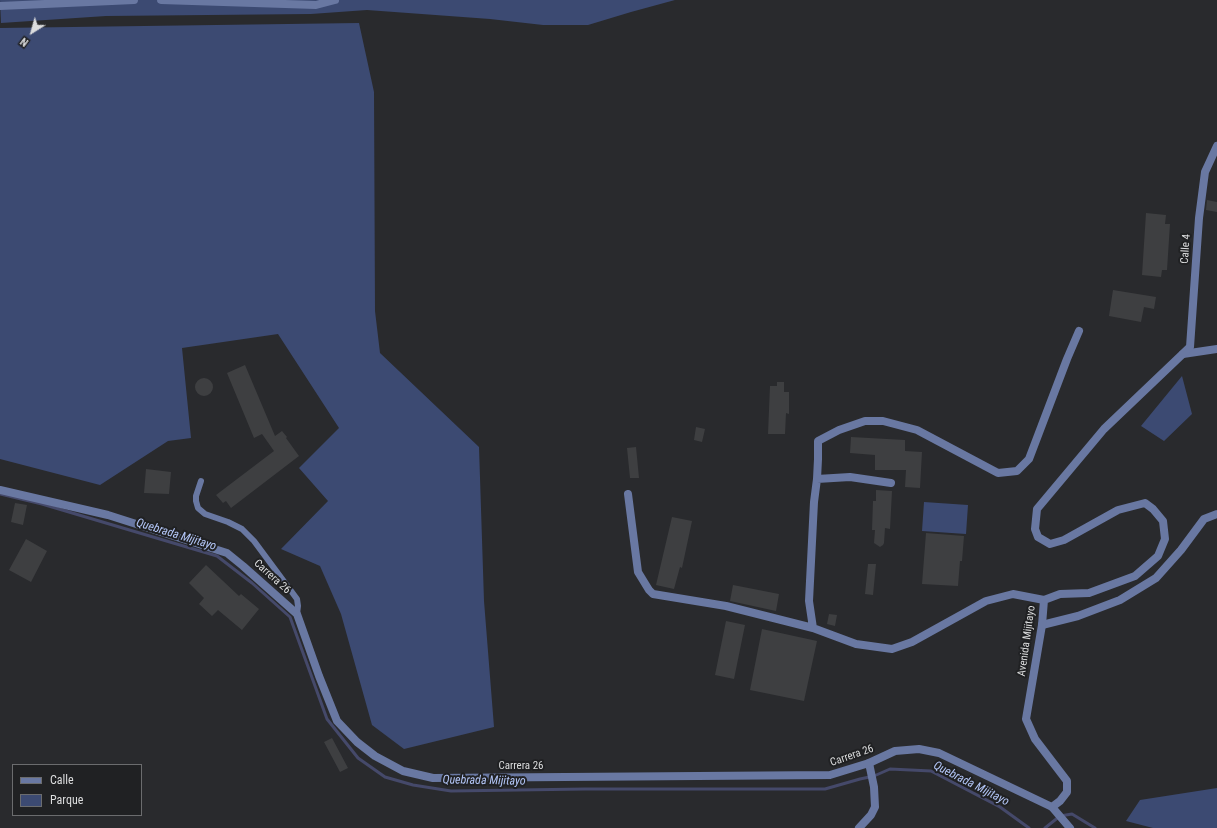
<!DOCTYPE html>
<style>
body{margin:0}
#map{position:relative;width:1217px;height:828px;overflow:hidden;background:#292a2d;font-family:"Roboto Condensed",sans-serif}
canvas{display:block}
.legend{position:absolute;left:12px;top:764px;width:130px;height:52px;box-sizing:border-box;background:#202123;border:1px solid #6b6c6e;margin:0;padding:5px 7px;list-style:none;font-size:12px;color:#dcddde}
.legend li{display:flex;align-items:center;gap:8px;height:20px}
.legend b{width:20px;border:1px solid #6b6c6e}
.north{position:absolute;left:12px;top:12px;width:40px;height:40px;-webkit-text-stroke:3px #202123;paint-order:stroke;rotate:217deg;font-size:11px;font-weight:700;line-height:16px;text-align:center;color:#dcddde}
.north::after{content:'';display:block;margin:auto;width:14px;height:18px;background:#dcddde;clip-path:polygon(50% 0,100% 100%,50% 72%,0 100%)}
</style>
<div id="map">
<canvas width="1217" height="828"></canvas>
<ul class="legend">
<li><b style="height:5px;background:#6978a2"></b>Calle</li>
<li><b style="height:11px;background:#3c4a72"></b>Parque</li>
</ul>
<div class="north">N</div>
</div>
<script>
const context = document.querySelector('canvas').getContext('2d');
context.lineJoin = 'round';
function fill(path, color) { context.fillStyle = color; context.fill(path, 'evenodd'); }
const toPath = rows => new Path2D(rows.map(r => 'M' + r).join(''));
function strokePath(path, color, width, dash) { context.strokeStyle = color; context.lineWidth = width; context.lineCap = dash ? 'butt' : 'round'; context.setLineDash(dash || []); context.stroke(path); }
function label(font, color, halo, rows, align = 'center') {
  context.font = font + ' "Roboto Condensed",sans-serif'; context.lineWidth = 4; context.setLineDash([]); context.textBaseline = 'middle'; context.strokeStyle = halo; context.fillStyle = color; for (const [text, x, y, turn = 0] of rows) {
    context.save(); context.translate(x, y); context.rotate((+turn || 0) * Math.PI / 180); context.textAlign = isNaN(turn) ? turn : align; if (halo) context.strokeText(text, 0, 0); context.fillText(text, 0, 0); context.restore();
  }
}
const green = toPath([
 [0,0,675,0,631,12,588,25,543,25,490,19,367,10,311,14,106,16,1,23],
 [359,23,374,92,375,311,380,353,479,447,484,601,494,727,404,749,372,725,341,614,320,566,281,549,328,501,299,468,339,428,278,334,182,348,191,438,168,441,100,485,0,459,0,28],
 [1182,376,1192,414,1164,441,1141,426],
 [924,502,968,505,966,534,922,531],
 [1217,788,1217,828,1153,828,1126,821,1140,800]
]);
const stream = toPath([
 [0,494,42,504,217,556,252,583,290,617,327,719,358,758,385,777,413,785,451,791,585,789,825,789,860,779,874,776,890,769,931,771,1000,807,1029,828],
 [1045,828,1060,816,1072,814,1095,828]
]);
const building = toPath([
 [1207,200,1217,202,1217,212,1206,210],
 [1146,213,1166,215,1165,224,1170,224,1167,270,1162,270,1161,277,1142,275],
 [1113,290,1156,297,1154,309,1144,307,1141,322,1109,316],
 [245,365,275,436,282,431,287,437,286,438,299,456,231,508,226,501,223,503,216,495,274,451,262,434,254,438,227,373],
 '195 387a9 9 0 1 1 18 0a9 9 0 1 1-18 0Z',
 [777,382,784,382,784,392,789,392,789,414,786,413,785,434,768,434,770,386,777,386],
 [696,427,705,429,702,442,694,440],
 [851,437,905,440,905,451,922,452,920,488,905,487,906,470,875,470,875,455,850,453],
 [636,447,639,478,630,478,627,448],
 [146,469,171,472,169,494,144,493],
 [876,490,892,491,890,529,885,528,884,543,883,545,880,547,874,543,875,530,872,530,873,501,876,501],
 [15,503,27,505,23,525,11,522],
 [672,517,692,521,682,568,680,567,674,589,656,585],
 [926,533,964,536,962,561,960,561,958,586,922,584],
 [26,539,47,551,31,582,9,570],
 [868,564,876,564,873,595,865,594],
 [206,565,239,596,241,594,259,609,242,630,218,610,212,616,199,604,204,598,189,583],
 [733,585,779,594,776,611,730,601],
 [829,614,837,615,835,626,827,624],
 [726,621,745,625,734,679,715,675],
 [762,629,817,641,804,701,750,690],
 [332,738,348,768,340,772,324,742]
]);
const service = toPath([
 [201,481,196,496,196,501,198,508,205,514,228,522,242,529,254,541,297,599,298,606,297,614]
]);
const minor = toPath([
 [161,0,316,5,335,0],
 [0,6,134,0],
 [1183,354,1217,349],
 [817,479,818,459,818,441,839,430,865,421,883,421,917,430,998,473,1017,471,1029,459,1067,359,1079,331],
 [891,483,850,477,817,479,814,502,809,601,813,628,856,644,892,649,912,642,986,601,1013,594,1044,600],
 [628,494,638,572,649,590,653,594,726,606,813,628],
 [1042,625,1078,616,1120,600,1156,578,1181,550,1204,519,1217,514],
 [1052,807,1070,828],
 [859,828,871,815,875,807,874,787,869,763]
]);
const tertiary = toPath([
 [0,490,108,515,227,553,243,566,297,614,319,676,337,721,357,742,375,756,403,771,433,778,830,775,869,763,895,751,919,749,939,753,1052,807,1060,801,1067,792,1067,781,1035,739,1026,719,1042,625,1044,600,1060,594,1089,593,1135,576,1158,556,1165,539,1163,521,1153,509,1145,503,1118,510,1064,540,1050,544,1038,537,1035,529,1037,509,1104,429,1190,347,1199,218,1205,172,1217,146]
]);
const streetNames = [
 ["Calle 4",1186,249,-86],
 ["Carrera 26",272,577,42],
 ["Avenida Mijitayo",1027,641,-82],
 ["Carrera 26",852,756,-19],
 ["Carrera 26",521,766]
];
const waterNames = [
 ["Quebrada Mijitayo",176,535,17],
 ["Quebrada Mijitayo",484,781,1],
 ["Quebrada Mijitayo",971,784,27]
];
fill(green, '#3c4a72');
strokePath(stream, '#45496a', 3);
fill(building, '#3e3f41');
strokePath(service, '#6978a2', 6);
strokePath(minor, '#6978a2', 8);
strokePath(tertiary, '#6978a2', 8);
label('11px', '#dcddde', '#202123', streetNames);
label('italic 12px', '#b3c6f7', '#202123', waterNames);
</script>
